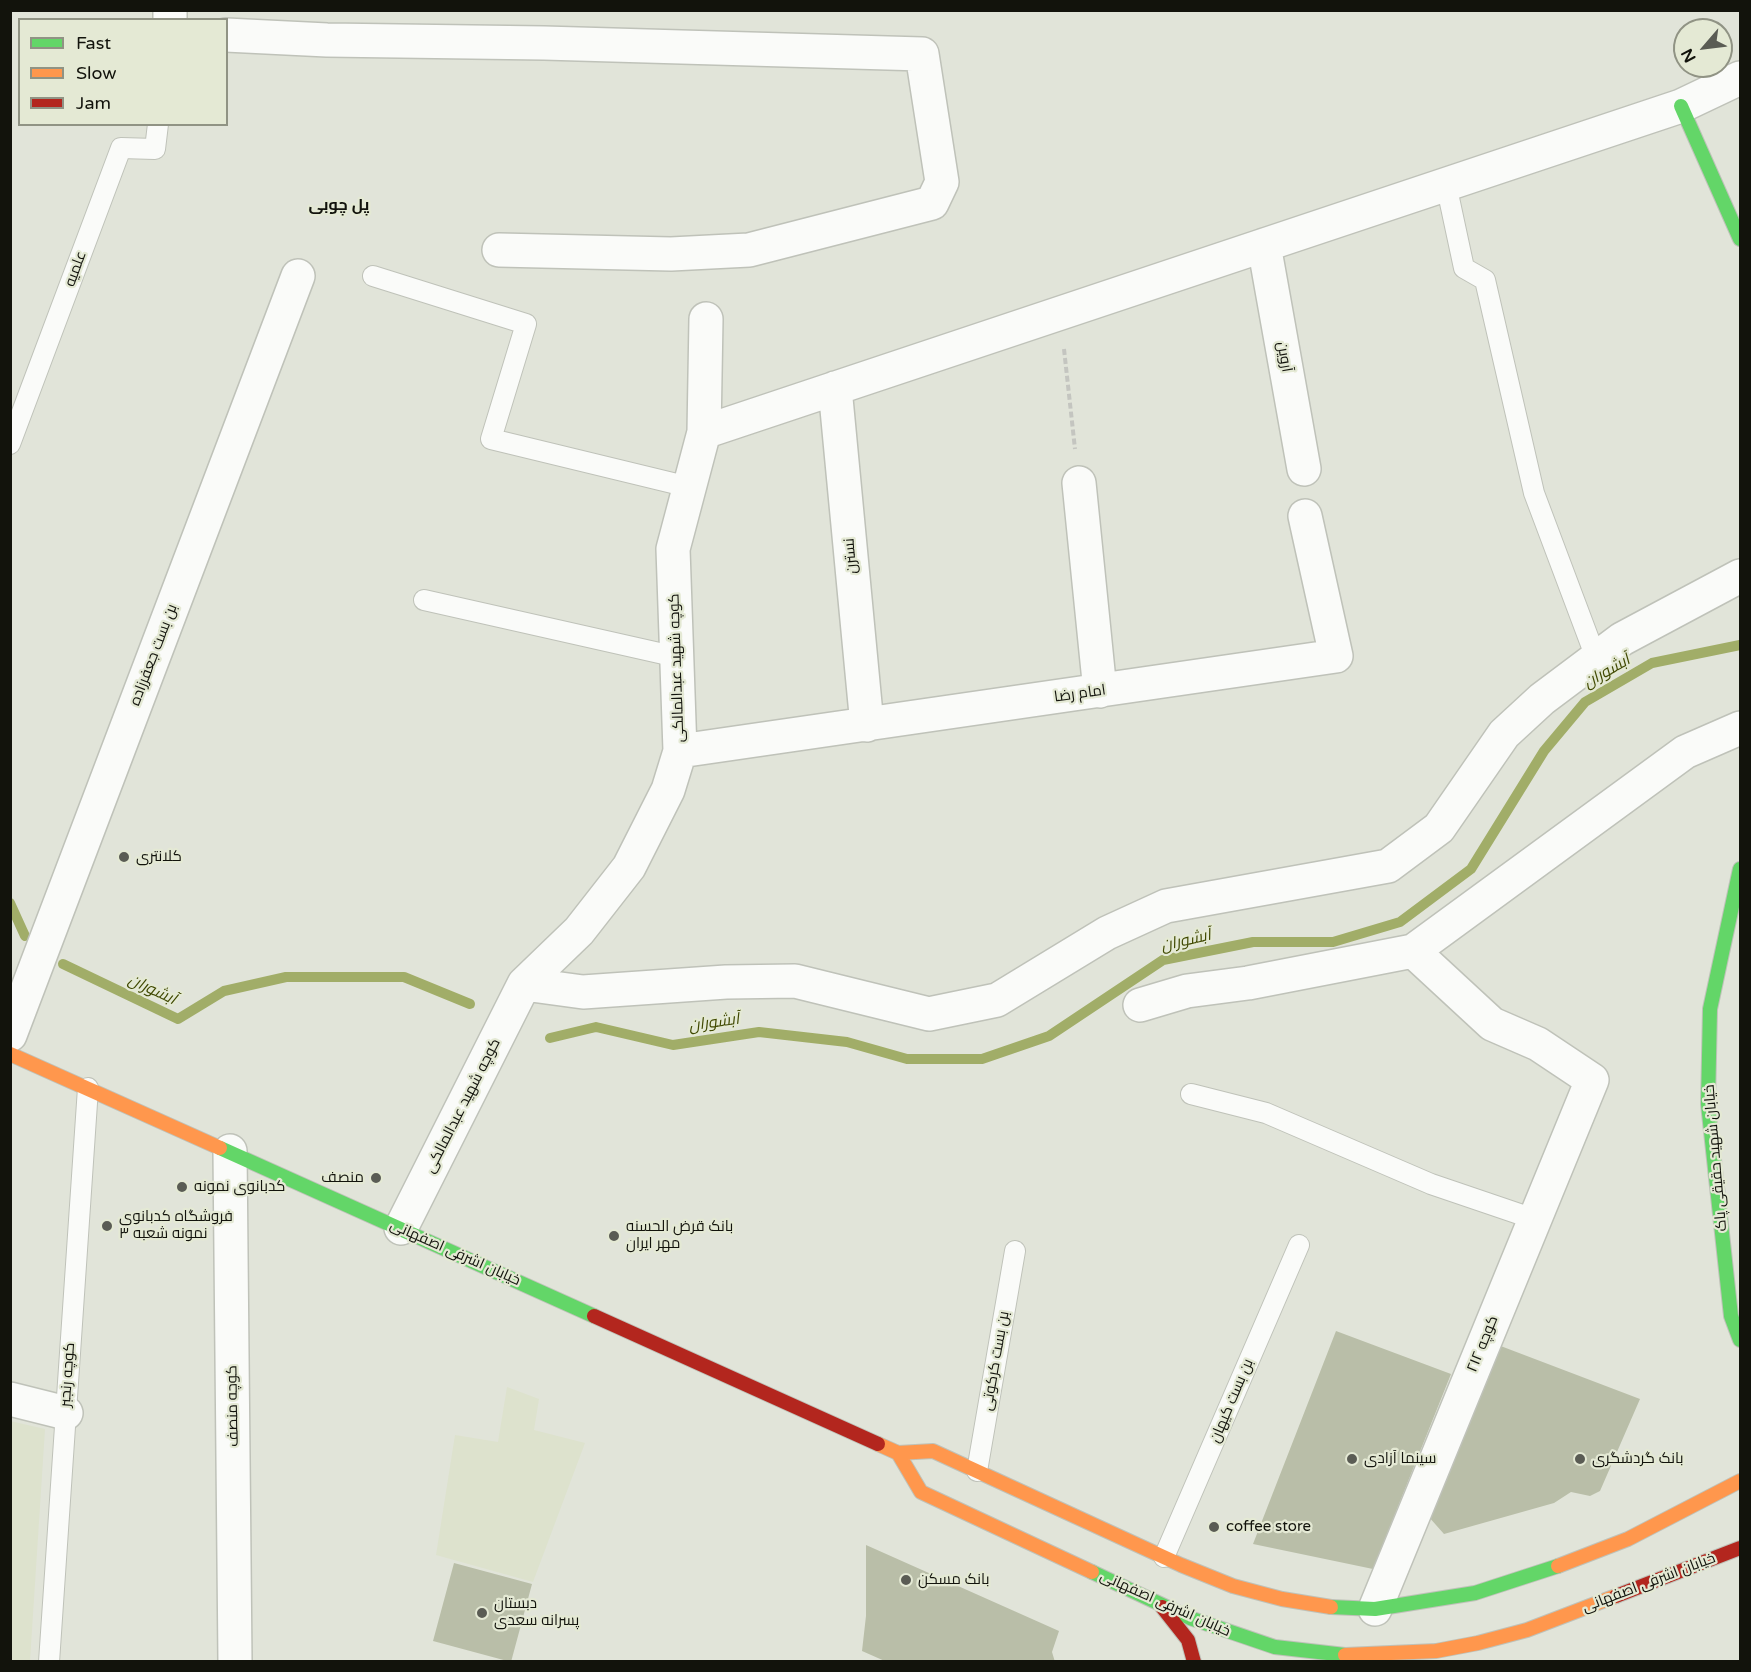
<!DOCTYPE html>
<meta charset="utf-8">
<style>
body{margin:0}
#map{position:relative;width:1751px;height:1672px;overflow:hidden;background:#e1e4d9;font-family:"Varela Round",sans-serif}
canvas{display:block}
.frame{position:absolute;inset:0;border:12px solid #12130c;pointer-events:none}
.legend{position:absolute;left:18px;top:18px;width:210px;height:108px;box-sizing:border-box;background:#e4e9d4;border:2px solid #909384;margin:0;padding:8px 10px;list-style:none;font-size:18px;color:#12130c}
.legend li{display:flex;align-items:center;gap:12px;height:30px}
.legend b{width:30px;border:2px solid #909384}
.north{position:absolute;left:1673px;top:18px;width:60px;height:60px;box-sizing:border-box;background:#e4e9d4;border:2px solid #909384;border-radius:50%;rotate:242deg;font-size:16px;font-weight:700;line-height:24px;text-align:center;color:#12130c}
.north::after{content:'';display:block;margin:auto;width:21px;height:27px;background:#5a5c54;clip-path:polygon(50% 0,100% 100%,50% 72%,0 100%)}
</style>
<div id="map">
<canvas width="1751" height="1672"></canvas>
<div class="frame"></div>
<ul class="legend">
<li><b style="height:8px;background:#63d668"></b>Fast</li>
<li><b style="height:8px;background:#ff974d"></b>Slow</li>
<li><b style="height:8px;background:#b3261e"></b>Jam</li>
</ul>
<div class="north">N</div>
</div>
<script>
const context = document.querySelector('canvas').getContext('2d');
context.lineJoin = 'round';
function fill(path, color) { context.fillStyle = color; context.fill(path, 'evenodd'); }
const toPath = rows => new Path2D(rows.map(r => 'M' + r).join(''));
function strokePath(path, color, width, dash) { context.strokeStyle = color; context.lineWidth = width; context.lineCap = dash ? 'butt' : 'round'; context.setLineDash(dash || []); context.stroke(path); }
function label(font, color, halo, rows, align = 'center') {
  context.font = font + ' "Varela Round",Cairo,sans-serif'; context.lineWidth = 4.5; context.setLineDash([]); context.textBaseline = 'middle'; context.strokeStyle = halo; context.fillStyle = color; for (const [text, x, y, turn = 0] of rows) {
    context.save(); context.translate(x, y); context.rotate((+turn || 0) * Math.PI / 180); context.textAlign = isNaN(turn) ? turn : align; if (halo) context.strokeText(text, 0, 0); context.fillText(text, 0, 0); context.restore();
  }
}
const built = toPath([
 [507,1387,539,1399,534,1430,585,1443,533,1582,436,1555,455,1435,498,1442],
 [10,1421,45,1429,30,1661,11,1661]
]);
const stream = toPath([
 [10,903,25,936],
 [63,964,178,1019,224,991,286,977,404,977,470,1004],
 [550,1038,596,1027,673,1045,759,1032,847,1042,907,1059,982,1059,1049,1036,1163,960,1253,942,1333,942,1400,922,1471,869,1544,751,1585,702,1652,663,1740,645]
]);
const building = toPath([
 [1336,1331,1451,1374,1373,1569,1253,1544],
 [1498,1345,1640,1399,1600,1491,1590,1496,1571,1492,1554,1503,1444,1534,1428,1516],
 [866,1545,1059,1631,1052,1652,1055,1662,887,1662,862,1651,866,1616],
 [454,1563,532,1584,511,1662,433,1641]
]);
const path = toPath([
 [1064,349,1075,449]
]);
const lane = toPath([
 [1446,184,1464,268,1485,280,1534,493,1596,658],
 [373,276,526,324,491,439,689,487],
 [10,444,121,148,155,149,158,124],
 [424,600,677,657],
 [1191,1094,1266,1113,1431,1184,1534,1219],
 [977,1471,1015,1251],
 [1164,1557,1299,1245],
 [49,1662,88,1088]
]);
const street = toPath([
 [170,20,170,10],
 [226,35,327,40,544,43,922,54,942,182,932,203,749,250,671,254,499,250],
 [1264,245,1304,469],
 [835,388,867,725],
 [704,432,1681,106,1740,78],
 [1079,483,1100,691],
 [680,751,1336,656,1305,516],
 [524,984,583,992,726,982,795,981,929,1014,997,1000,1107,933,1166,906,1388,866,1439,828,1504,734,1542,699,1622,639,1740,576],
 [1140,1005,1187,991,1248,983,1413,951,1685,752,1740,728],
 [10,1035,298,276],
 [230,1151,235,1662],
 [401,1228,524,984,579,931,629,867,668,790,680,751,673,549,704,432,706,319],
 [10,1399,66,1413],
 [1375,1609,1592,1080,1538,1044,1492,1024,1413,951]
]);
const fast = toPath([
 [1681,106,1740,239],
 [1740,869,1710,1009,1708,1104,1731,1316,1740,1340],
 [220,1148,594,1316],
 [1092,1572,1190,1618,1275,1647,1345,1655],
 [1331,1607,1375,1609,1475,1593,1558,1566]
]);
const slow = toPath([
 [10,1054,220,1148],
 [878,1444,898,1453,933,1451,1181,1565,1233,1586,1282,1599,1331,1607],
 [898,1453,921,1492,1092,1572],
 [1558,1566,1628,1539,1740,1481],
 [1345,1655,1436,1651,1478,1643,1527,1630,1616,1596]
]);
const jam = toPath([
 [594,1316,878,1444],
 [1616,1596,1740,1548],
 [1162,1607,1188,1640,1194,1662]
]);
const markers = [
 [124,857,6,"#5a5c54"],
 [376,1178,6,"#5a5c54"],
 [182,1187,6,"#5a5c54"],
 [107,1226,6,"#5a5c54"],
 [614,1236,6,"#5a5c54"],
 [1352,1459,6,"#5a5c54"],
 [1580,1459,6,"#5a5c54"],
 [1214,1527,6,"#5a5c54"],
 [906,1580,6,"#5a5c54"],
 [482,1613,6,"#5a5c54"]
];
const streetNames = [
 ["علمیه",76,269,-70],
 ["آروین",1284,357,80],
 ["نسترن",851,556,-95],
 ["بن بست جعفرزاده",154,655,-69],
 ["کوچه شهید عبدالمالکی",677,668,-92],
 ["امام رضا",1080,694,-8],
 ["کوچه شهید عبدالمالکی",463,1106,-63],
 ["خیابان شهید حقیقی پاک",1716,1158,-95],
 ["خیابان اشرفی اصفهانی",455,1253,24],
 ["کوچه ۲۱۲",1483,1344,-68],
 ["بن بست کرکوتی",996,1361,-80],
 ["کوچه رنجبر",68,1375,-86],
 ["بن بست کیهان",1232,1401,-67],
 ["کوچه منصف",233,1406,-91],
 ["خیابان اشرفی اصفهانی",1649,1583,-21],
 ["خیابان اشرفی اصفهانی",1165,1604,24]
];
const poiNames = [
 ["کلانتری",136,857],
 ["منصف",364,1178,"right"],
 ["کدبانوی نمونه",194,1187],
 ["فروشگاه کدبانوی",119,1217],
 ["نمونه شعبه ۳",119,1234],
 ["بانک قرض الحسنه",626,1227],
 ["مهر ایران",626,1244],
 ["سینما آزادی",1364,1459],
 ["بانک گردشگری",1592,1459],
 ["coffee store",1226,1527],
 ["بانک مسکن",918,1580],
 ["دبستان",494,1604],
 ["پسرانه سعدی",494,1621]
];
const neighbourhoodNames = [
 ["پل چوبی",339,206]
];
const waterNames = [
 ["آبشوران",1607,672,-30],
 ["آبشوران",1186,941,-13],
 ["آبشوران",152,990,25],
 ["آبشوران",714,1023,-8]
];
fill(built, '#dde2cd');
strokePath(stream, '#a1ad68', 10);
fill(building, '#b9bea8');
strokePath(lane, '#bfc2b9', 22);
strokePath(street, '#bfc2b9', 36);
strokePath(fast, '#bfc2b9', 16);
strokePath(slow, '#bfc2b9', 16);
strokePath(jam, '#bfc2b9', 16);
strokePath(path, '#c4c5c0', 4, [6, 3]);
strokePath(lane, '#fafbf9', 20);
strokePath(street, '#fafbf9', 33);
strokePath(fast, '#63d668', 14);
strokePath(slow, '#ff974d', 14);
strokePath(jam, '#b3261e', 14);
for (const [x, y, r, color] of markers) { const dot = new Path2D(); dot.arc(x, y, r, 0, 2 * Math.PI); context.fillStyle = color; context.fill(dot); strokePath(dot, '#e4e9d4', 2); }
label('15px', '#12130c', '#e4e9d4', streetNames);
label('15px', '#12130c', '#e4e9d4', poiNames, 'left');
label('bold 16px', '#12130c', '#e4e9d4', neighbourhoodNames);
label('italic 16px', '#3f4800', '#e4e9d4', waterNames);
</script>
